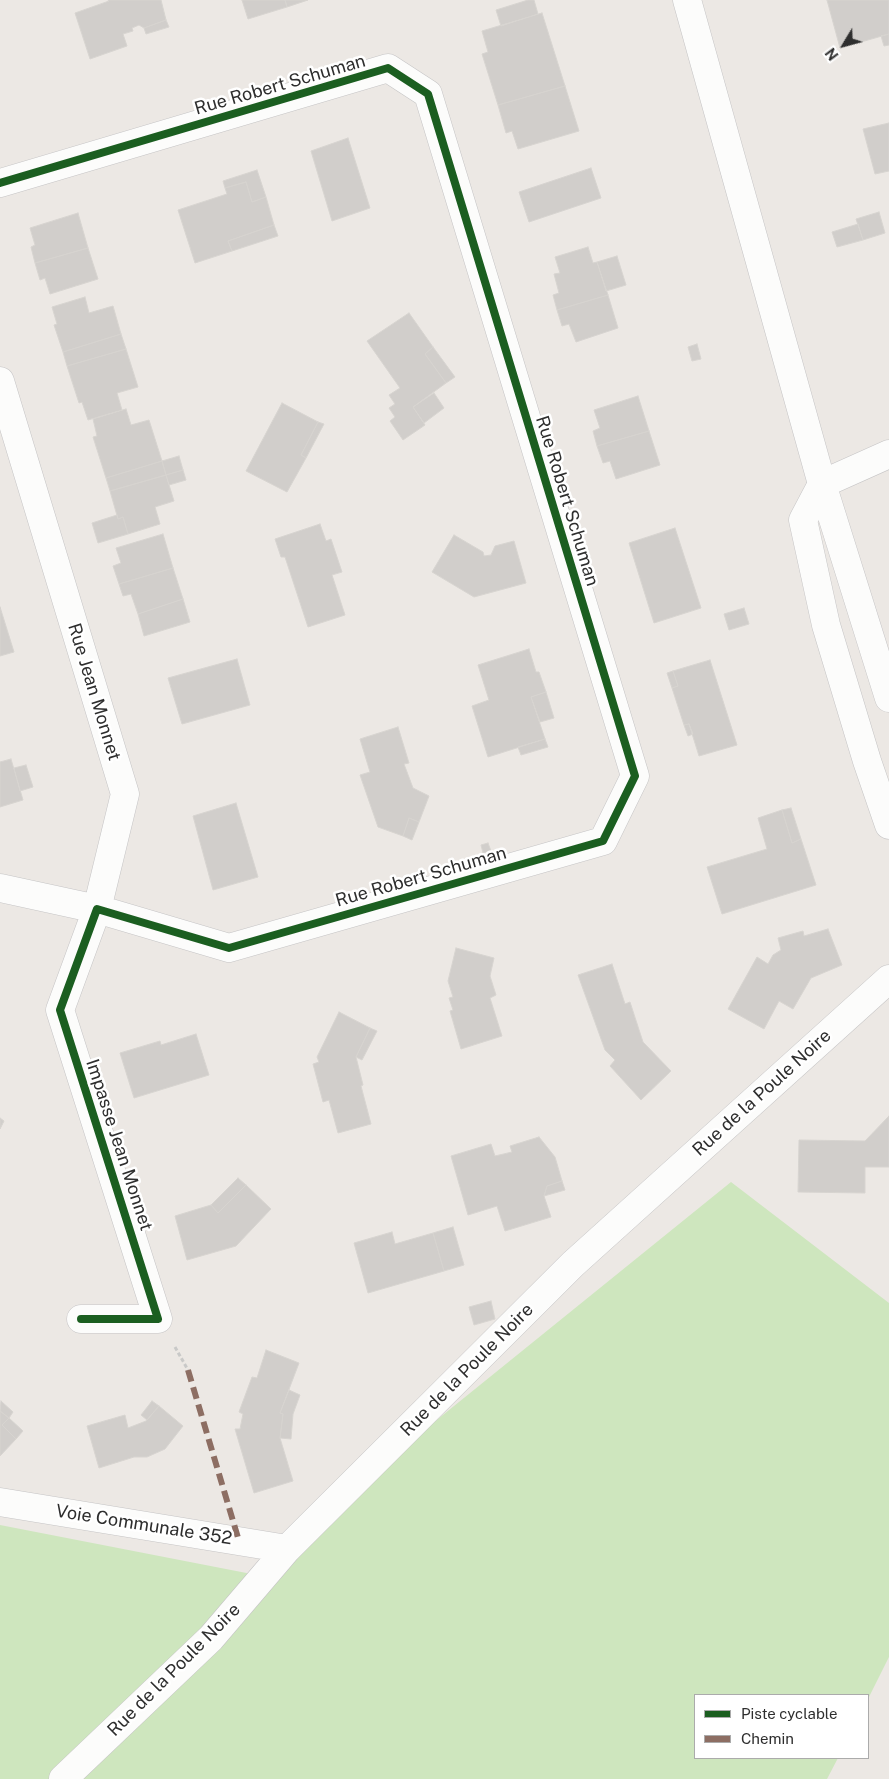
<!DOCTYPE html>
<style>
body{margin:0}
#map{position:relative;width:889px;height:1779px;overflow:hidden;background:#ece8e4;font-family:"Public Sans",sans-serif}
canvas{display:block}
.legend{position:absolute;left:694px;top:1694px;width:175px;height:65px;box-sizing:border-box;background:#fff;border:1px solid #ababab;margin:0;padding:6px 9px;list-style:none;font-size:15px;color:#2e2e2e}
.legend li{display:flex;align-items:center;gap:10px;height:25px}
.legend b{width:25px;border:1px solid #ababab}
.north{position:absolute;left:819px;top:20px;width:50px;height:50px;-webkit-text-stroke:4px #fff;paint-order:stroke;rotate:233deg;font-size:14px;font-weight:700;line-height:20px;text-align:center;color:#2e2e2e}
.north::after{content:'';display:block;margin:auto;width:18px;height:22px;background:#2e2e2e;clip-path:polygon(50% 0,100% 100%,50% 72%,0 100%)}
</style>
<div id="map">
<canvas width="889" height="1779"></canvas>
<ul class="legend">
<li><b style="height:6px;background:#1b5e20"></b>Piste cyclable</li>
<li><b style="height:6px;background:#8d6e63"></b>Chemin</li>
</ul>
<div class="north">N</div>
</div>
<script>
const context = document.querySelector('canvas').getContext('2d');
context.lineJoin = 'round';
function fill(path, color) { context.fillStyle = color; context.fill(path, 'evenodd'); }
const toPath = rows => new Path2D(rows.map(r => 'M' + r).join(''));
function strokePath(path, color, width, dash) { context.strokeStyle = color; context.lineWidth = width; context.lineCap = dash ? 'butt' : 'round'; context.setLineDash(dash || []); context.stroke(path); }
function label(font, color, halo, rows, align = 'center') {
  context.font = font + ' "Public Sans",sans-serif'; context.lineWidth = 5; context.setLineDash([]); context.textBaseline = 'middle'; context.strokeStyle = halo; context.fillStyle = color; for (const [text, x, y, turn = 0] of rows) {
    context.save(); context.translate(x, y); context.rotate((+turn || 0) * Math.PI / 180); context.textAlign = isNaN(turn) ? turn : align; if (halo) context.strokeText(text, 0, 0); context.fillText(text, 0, 0); context.restore();
  }
}
const green = toPath([
 [731,1182,889,1303,889,1657,868,1699,868,1695,695,1695,695,1758,838,1758,827,1779,0,1779,0,1525,267,1577,386,1461]
]);
const building = toPath([
 [108,0,161,0,166,20,144,28,139,25,132,28,133,31,123,34,127,46,90,59,75,13,109,1,108,0],
 [242,0,285,0,287,7,248,19,242,0],
 [285,0,308,0,287,7,285,0],
 [528,0,534,0,538,14,501,26,496,10,528,0],
 [827,0,889,0,889,34,840,48,827,0],
 [542,13,565,86,498,105,482,54,488,52,482,31,542,13],
 [166,20,169,27,146,34,144,28,166,20],
 [889,34,889,45,884,46,881,36,889,34],
 [565,86,579,131,518,149,512,131,506,133,498,105,565,86],
 [889,123,889,171,875,174,863,129,889,123],
 [348,138,370,208,332,221,311,151,348,138],
 [591,168,601,198,529,222,519,192,591,168],
 [257,170,266,197,252,202,246,182,225,188,223,181,257,170],
 [246,182,252,202,266,197,274,225,228,241,232,251,195,263,178,210,227,194,225,188,246,182],
 [879,212,885,233,863,240,856,219,879,212],
 [78,213,88,248,35,263,31,247,35,245,30,228,78,213],
 [858,224,863,240,837,247,832,232,858,224],
 [274,225,278,236,232,251,228,241,274,225],
 [588,247,593,263,597,262,608,295,557,310,553,295,559,293,554,274,560,273,555,257,588,247],
 [88,248,98,279,50,294,45,278,40,280,35,263,88,248],
 [617,256,626,285,606,291,597,262,617,256],
 [608,295,618,328,576,342,569,324,562,326,557,310,608,295],
 [85,297,89,313,113,306,121,334,63,352,54,325,57,324,52,307,85,297],
 [409,313,433,347,425,354,446,383,413,407,425,425,403,440,390,421,395,417,389,408,395,404,389,395,400,388,367,341,409,313],
 [121,334,126,349,67,366,63,352,121,334],
 [697,344,701,359,692,361,688,347,697,344],
 [433,347,455,377,446,383,425,354,433,347],
 [126,349,138,387,117,393,122,410,88,420,82,402,79,403,67,366,126,349],
 [434,393,444,408,424,423,413,407,434,393],
 [638,396,649,431,597,446,593,431,600,428,594,410,638,396],
 [282,403,318,422,301,455,306,458,287,492,246,471,282,403],
 [126,409,131,425,149,420,162,461,106,478,93,437,97,436,93,419,126,409],
 [318,422,324,424,306,458,301,455,318,422],
 [649,431,660,465,616,479,610,461,603,463,597,446,649,431],
 [179,456,183,470,166,475,162,461,179,456],
 [162,461,166,475,110,491,106,478,162,461],
 [183,470,186,480,169,485,166,475,183,470],
 [166,475,174,501,155,507,160,524,128,534,123,517,118,519,110,491,166,475],
 [117,515,118,519,123,517,128,534,98,543,92,523,117,515],
 [320,524,326,541,331,539,342,572,332,575,345,615,308,627,285,557,281,557,275,539,320,524],
 [675,528,701,608,654,623,629,543,675,528],
 [163,534,173,568,119,584,113,566,121,563,116,548,163,534],
 [454,535,483,552,484,556,491,555,495,546,514,541,526,583,474,597,432,572,454,535],
 [173,568,183,599,138,614,131,594,123,596,119,584,173,568],
 [183,599,190,622,144,636,138,614,183,599],
 [0,607,14,652,0,656,0,607],
 [744,608,749,624,729,630,724,614,744,608],
 [529,649,536,672,539,672,546,692,531,697,545,739,488,757,472,706,489,700,478,665,529,649],
 [237,659,250,705,182,724,168,678,237,659],
 [710,660,737,745,699,756,689,724,684,725,672,688,678,686,673,671,710,660],
 [673,671,678,686,672,688,667,673,673,671],
 [546,692,554,718,540,722,531,697,546,692],
 [689,724,693,734,688,736,684,725,689,724],
 [398,727,409,763,404,764,413,788,429,796,419,822,409,818,403,836,378,827,360,775,370,772,360,739,398,727],
 [545,739,548,747,521,755,518,747,545,739],
 [11,759,23,800,0,807,0,762,11,759],
 [26,765,33,787,20,791,14,768,26,765],
 [236,803,258,877,213,890,193,816,236,803],
 [791,808,801,839,792,843,782,810,791,808],
 [782,810,792,843,801,839,816,885,722,914,707,867,767,849,758,818,782,810],
 [409,818,419,822,412,840,403,836,409,818],
 [488,843,491,851,483,853,481,845,488,843],
 [828,929,842,965,811,978,793,1009,779,1001,764,1029,728,1009,757,957,768,964,773,955,781,950,778,938,803,931,804,936,828,929],
 [456,948,494,958,490,976,496,995,490,998,502,1036,461,1049,450,1011,453,1010,449,998,453,997,448,981,456,948],
 [612,964,625,1004,630,1002,643,1042,671,1071,641,1100,610,1066,615,1060,605,1050,578,975,612,964],
 [339,1012,370,1028,356,1057,363,1085,361,1086,371,1124,338,1133,329,1100,323,1102,313,1064,319,1062,317,1057,339,1012],
 [370,1028,377,1031,362,1060,356,1057,370,1028],
 [196,1034,209,1075,134,1098,120,1053,160,1041,161,1045,196,1034],
 [889,1116,889,1167,865,1167,865,1193,798,1192,799,1140,865,1141,889,1116],
 [0,1118,4,1121,0,1129,0,1118],
 [539,1137,555,1157,562,1181,547,1186,544,1196,551,1217,505,1231,497,1206,468,1215,451,1156,491,1144,495,1156,512,1152,510,1146,539,1137],
 [238,1178,246,1185,218,1213,211,1205,238,1178],
 [562,1181,565,1190,544,1196,547,1186,562,1181],
 [246,1185,271,1209,236,1246,187,1260,175,1216,211,1205,218,1213,246,1185],
 [453,1227,464,1265,444,1271,433,1233,453,1227],
 [392,1232,395,1244,433,1233,444,1271,368,1293,354,1243,392,1232],
 [491,1301,495,1319,474,1325,469,1307,491,1301],
 [266,1350,299,1363,280,1413,283,1414,280,1438,293,1481,254,1493,235,1429,240,1429,243,1414,239,1412,252,1377,257,1378,266,1350],
 [289,1390,300,1395,293,1414,291,1439,280,1438,283,1414,280,1413,289,1390],
 [1,1401,13,1412,9,1418,0,1411,1,1401],
 [152,1401,159,1406,147,1420,141,1415,152,1401],
 [159,1406,183,1426,165,1449,147,1457,134,1457,99,1468,87,1426,125,1415,128,1428,146,1421,159,1406],
 [0,1411,9,1418,2,1425,16,1439,0,1456,0,1411],
 [9,1418,23,1431,16,1439,2,1425,9,1418]
]);
const path = toPath([
 [175,1347,188,1370]
]);
const street = toPath([
 [0,183,388,68,428,94,635,776,603,841,229,948,97,909,60,1010,158,1319,81,1319],
 [0,381,125,794,97,909,0,888],
 [889,454,822,484,803,520,826,625,867,761,889,825],
 [0,1502,287,1549],
 [63,1779,211,1638,287,1549,573,1264,889,979]
]);
const secondary = toPath([
 [687,0,822,484,889,698]
]);
const quiet = toPath([
 [188,1370,239,1541]
]);
const cycleway = toPath([
 [0,183,388,68,428,94,635,776,603,841,229,948,97,909,60,1010,158,1319,81,1319]
]);
const streetNames = [
 ["Rue Robert Schuman",280,85,-16],
 ["Rue Robert Schuman",567,501,73],
 ["Rue Jean Monnet",94,692,73],
 ["Rue Robert Schuman",421,877,-16],
 ["Rue de la Poule Noire",762,1093,-42],
 ["Impasse Jean Monnet",119,1145,72],
 ["Rue de la Poule Noire",467,1370,-45],
 ["Voie Communale 352",144,1525,9],
 ["Rue de la Poule Noire",174,1670,-45]
];
fill(green, '#cee6be');
fill(building, '#d1cecb');
strokePath(building, '#d7d4d0', 1);
strokePath(street, '#c5c4c5', 29);
strokePath(secondary, '#c5c4c5', 29);
strokePath(path, '#c9c9c8', 3, [4, 2.5]);
strokePath(street, '#fcfcfb', 28);
strokePath(secondary, '#fcfcfb', 28);
strokePath(quiet, '#8d6e63', 6, [12, 6]);
strokePath(cycleway, '#1b5e20', 8);
label('18px', '#2e2e2e', '#fff', streetNames);
</script>
